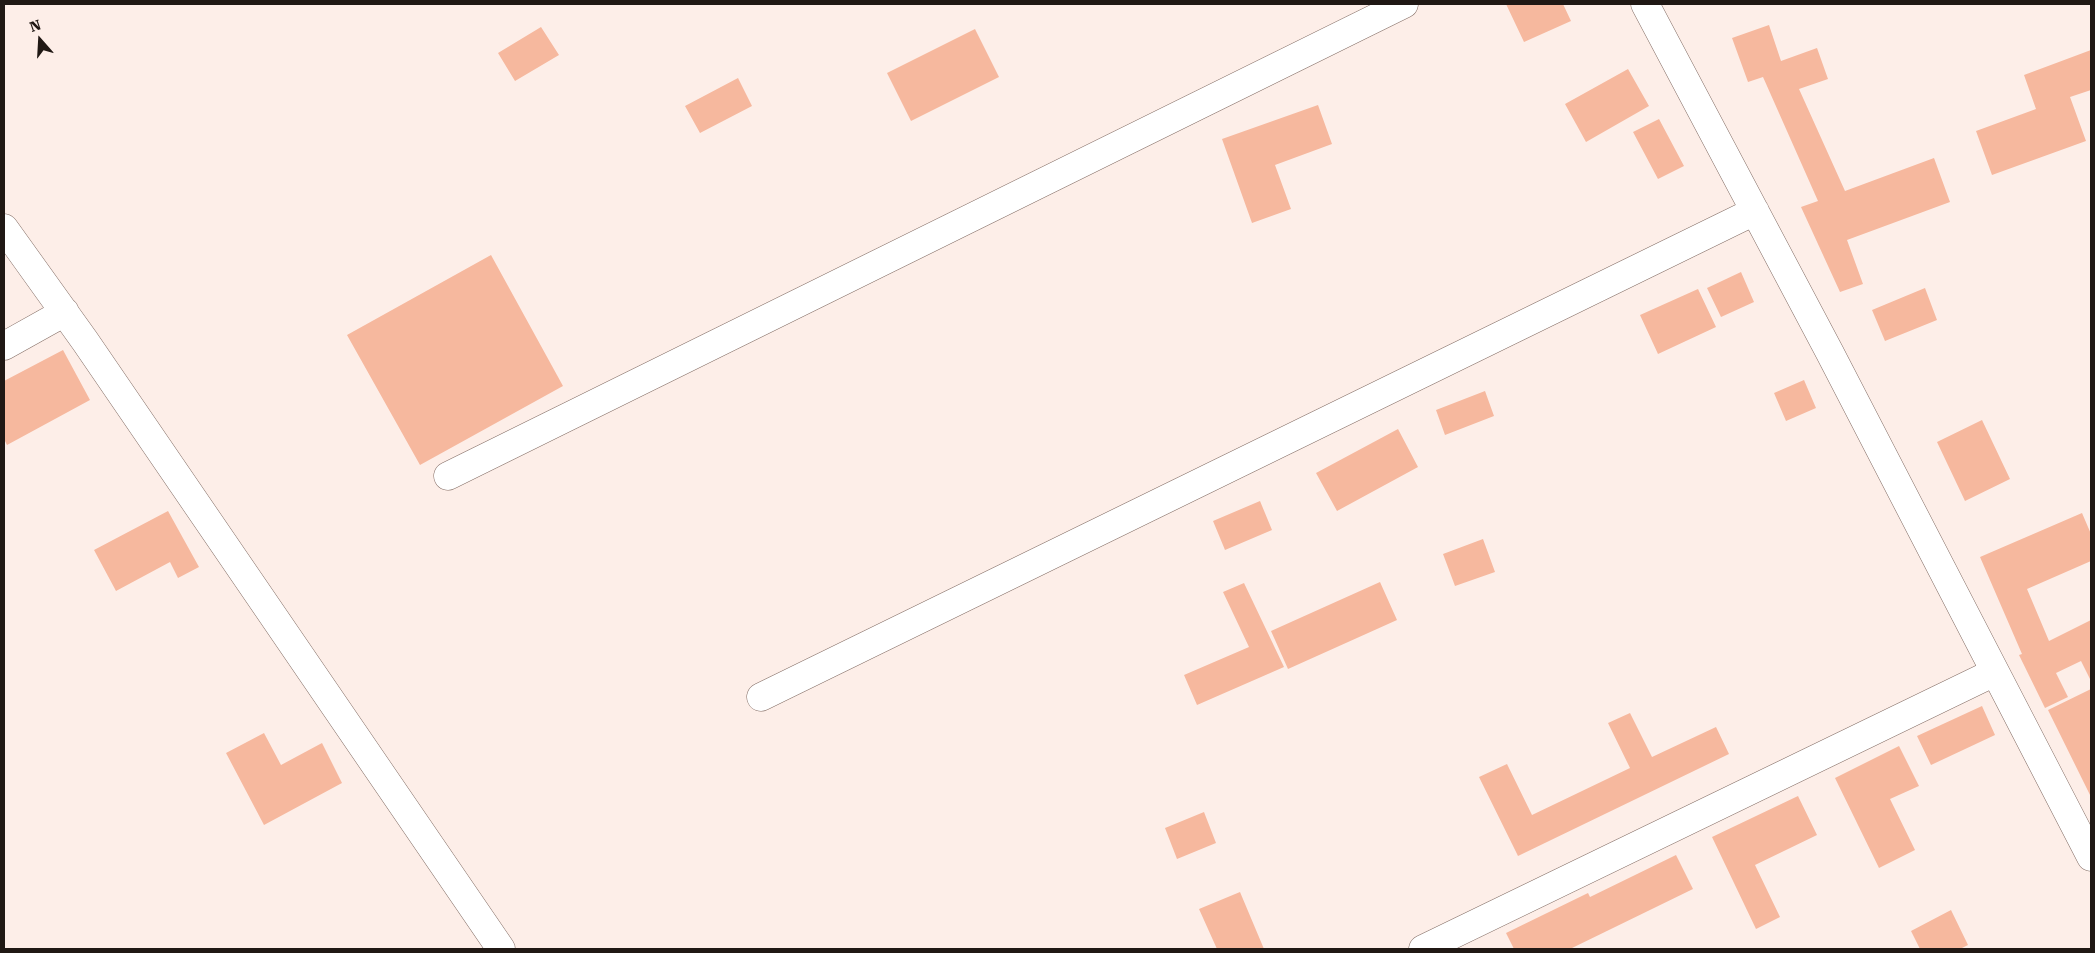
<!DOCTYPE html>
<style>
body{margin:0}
#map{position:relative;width:2095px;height:953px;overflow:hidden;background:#fdeee8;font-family:"Roboto Serif",serif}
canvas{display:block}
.frame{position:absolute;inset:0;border:5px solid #201814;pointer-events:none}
.north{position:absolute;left:15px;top:15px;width:50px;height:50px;-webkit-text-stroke:4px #fdeee8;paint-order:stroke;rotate:341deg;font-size:14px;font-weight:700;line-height:20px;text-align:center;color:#201814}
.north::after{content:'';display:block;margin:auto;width:18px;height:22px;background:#201814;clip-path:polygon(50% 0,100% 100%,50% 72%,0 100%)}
</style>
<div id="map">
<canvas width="2095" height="953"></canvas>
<div class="frame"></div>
<div class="north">N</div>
</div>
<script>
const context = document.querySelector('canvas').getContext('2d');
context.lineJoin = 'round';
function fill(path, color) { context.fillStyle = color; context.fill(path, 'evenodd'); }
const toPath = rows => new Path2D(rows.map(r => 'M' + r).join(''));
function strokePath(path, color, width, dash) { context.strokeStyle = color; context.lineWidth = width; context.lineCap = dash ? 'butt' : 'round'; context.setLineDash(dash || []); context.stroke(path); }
const building = toPath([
 [1506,4,1563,4,1571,21,1524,42],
 [1769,25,1781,61,1817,48,1828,79,1799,89,1845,191,1934,158,1950,202,1847,240,1863,284,1840,292,1801,207,1818,201,1763,77,1748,82,1732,38],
 [541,27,559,55,515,81,498,53],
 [975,29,999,77,911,121,887,73],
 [2091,50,2091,90,2070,97,2086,141,1992,175,1976,131,2036,109,2024,75],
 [1628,69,1649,106,1586,142,1565,104],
 [738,78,752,106,700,133,685,106],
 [1318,105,1332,144,1275,165,1291,209,1252,223,1222,139],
 [1659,119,1684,166,1658,179,1633,132],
 [491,255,563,386,420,465,347,335],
 [1741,272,1754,302,1721,317,1707,288],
 [1925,288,1937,320,1885,341,1872,310],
 [1698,289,1716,327,1658,354,1640,315],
 [63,350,90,400,7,445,4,439,4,381],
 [1804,380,1816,408,1786,421,1774,393],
 [1485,391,1494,416,1445,435,1436,410],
 [1982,420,2010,479,1965,501,1937,442],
 [1398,429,1418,467,1337,511,1316,473],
 [1260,501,1272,530,1225,550,1213,521],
 [168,511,199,567,178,578,170,562,116,591,94,550],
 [2082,513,2091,534,2091,561,2027,589,2049,641,2091,620,2091,681,2081,661,2056,673,2068,697,2045,708,2019,655,2022,654,1980,557],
 [1483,539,1495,572,1455,586,1443,554],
 [1380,582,1397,620,1288,669,1271,631],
 [1244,583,1284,667,1197,705,1184,675,1249,647,1223,592],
 [2091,689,2091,797,2048,710],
 [1982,706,1995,735,1931,765,1917,736],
 [1630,713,1652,757,1716,727,1729,754,1518,856,1479,777,1507,764,1532,815,1630,768,1608,723],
 [264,733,281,765,322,743,342,783,264,825,226,753],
 [1899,746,1919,786,1890,799,1915,850,1879,868,1835,778],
 [1798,796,1817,835,1755,865,1780,917,1756,929,1712,837],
 [1204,812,1216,843,1177,859,1165,828],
 [1676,855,1693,889,1570,949,1514,949,1506,933,1588,893,1590,897],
 [1240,892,1264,949,1217,949,1199,909],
 [1951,910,1968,945,1960,949,1920,949,1911,931]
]);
const street = toPath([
 [1645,4,1830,353,2091,857],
 [4,228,85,341,501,949],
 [4,346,65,312],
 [448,476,1404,4],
 [761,697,1755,211],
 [1423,949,1995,672]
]);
fill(building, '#f6b89e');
strokePath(street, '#836d65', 29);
strokePath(street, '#fff', 28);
</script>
